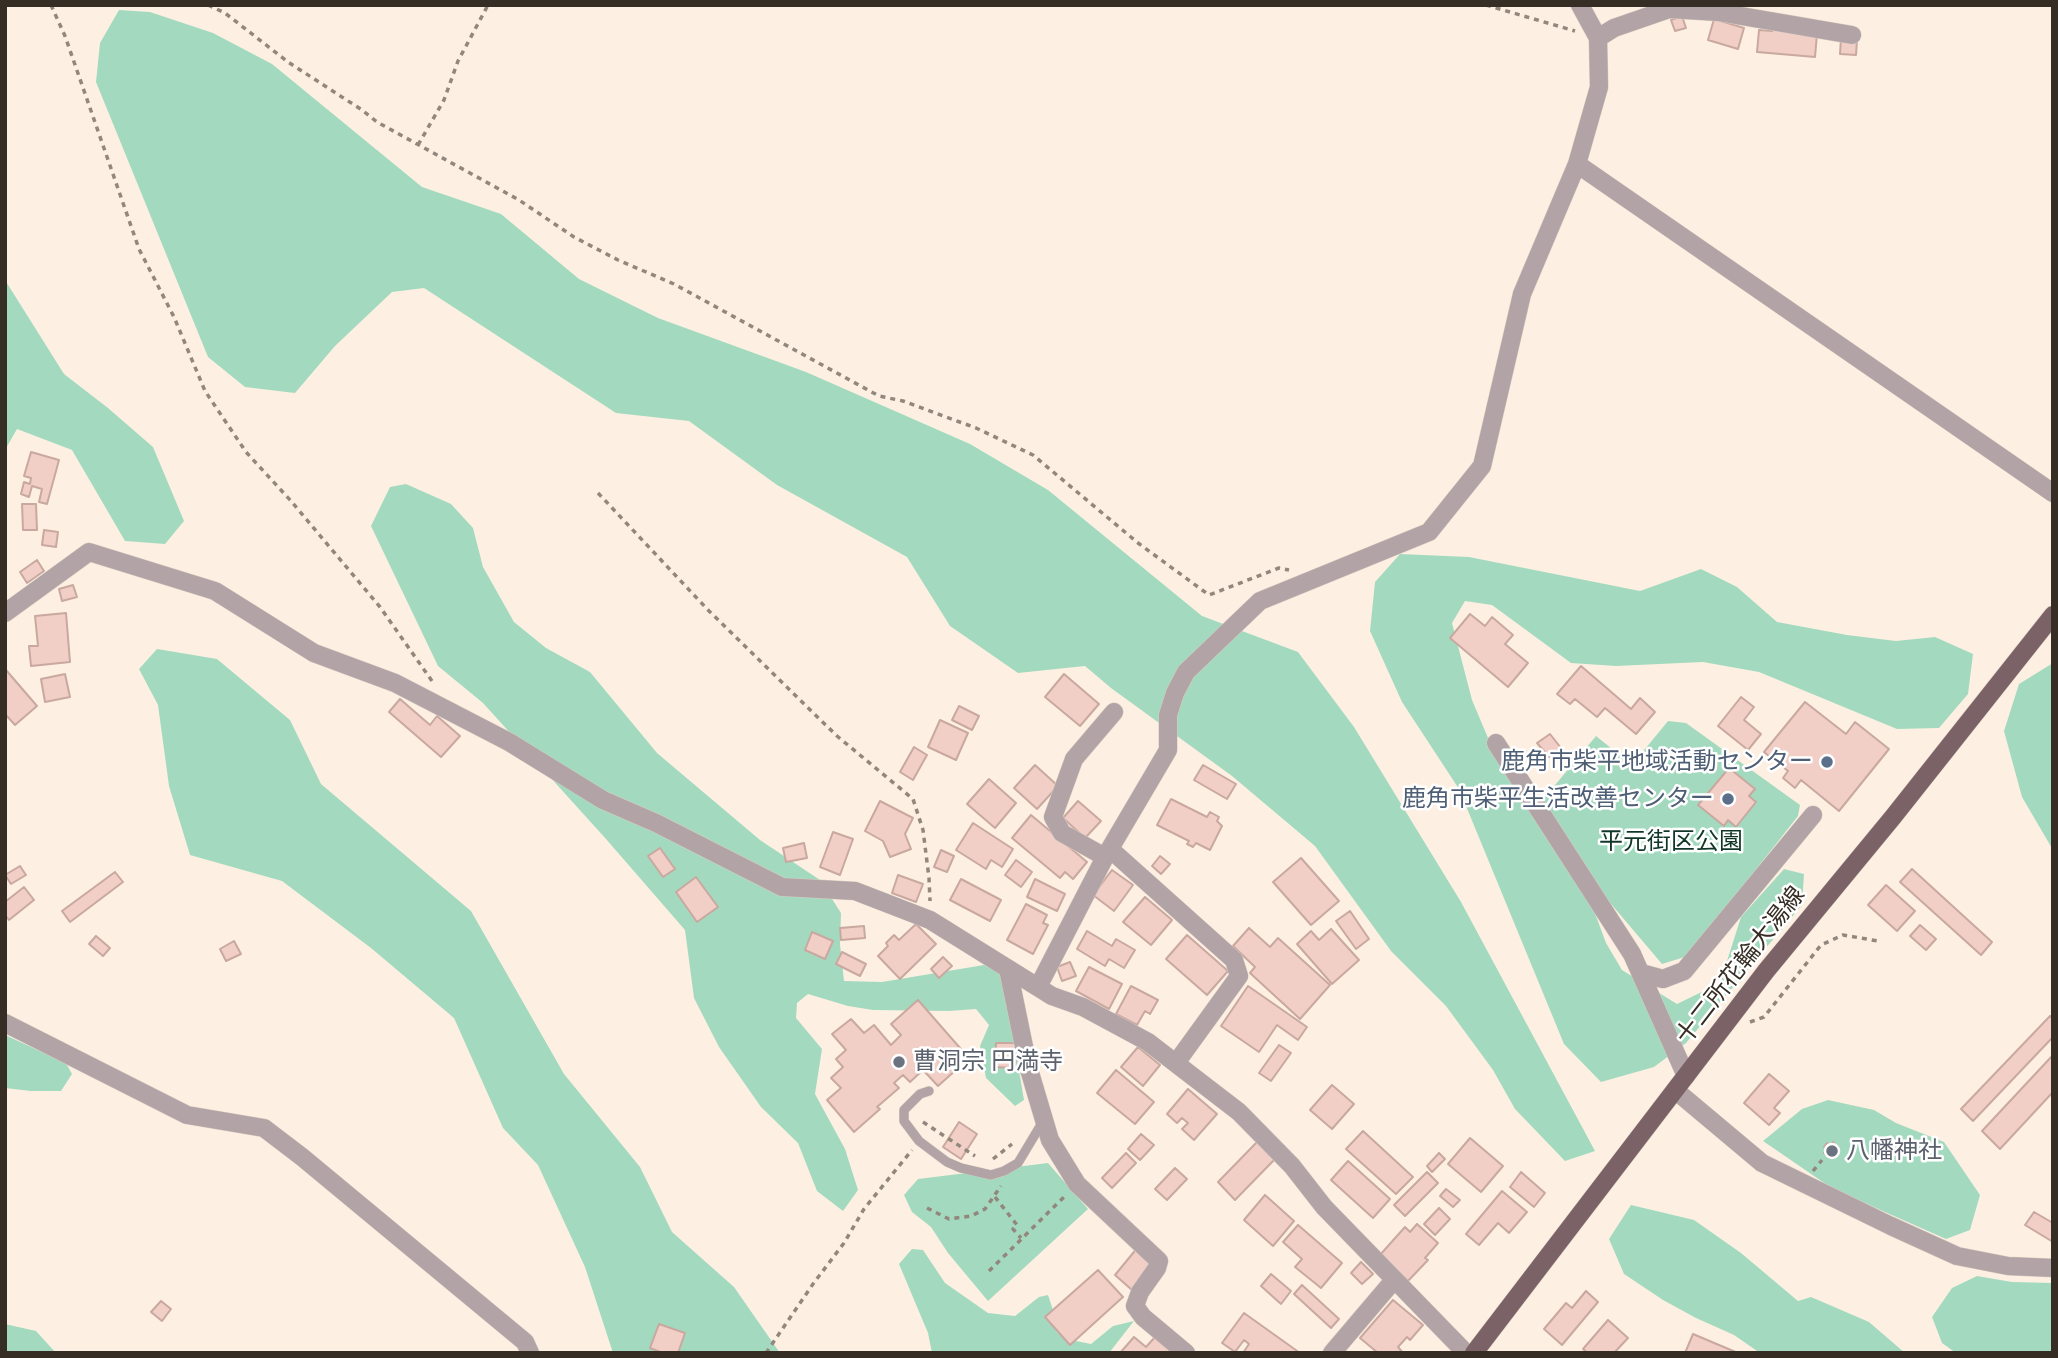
<!DOCTYPE html>
<meta charset="utf-8">
<style>
body{margin:0}
#map{position:relative;width:2058px;height:1358px;overflow:hidden;background:#fdf0e2;font-family:"Space Grotesk",sans-serif}
canvas{display:block}
.frame{position:absolute;inset:0;border:7px solid #362e25;pointer-events:none}
</style>
<div id="map">
<canvas width="2058" height="1358"></canvas>
<div class="frame"></div>
</div>
<script>
const context = document.querySelector('canvas').getContext('2d');
context.lineJoin = 'round';
function fill(path, color) { context.fillStyle = color; context.fill(path, 'evenodd'); }
const toPath = rows => new Path2D(rows.map(r => 'M' + r).join(''));
function strokePath(path, color, width, dash) { context.strokeStyle = color; context.lineWidth = width; context.lineCap = dash ? 'butt' : 'round'; context.setLineDash(dash || []); context.stroke(path); }
function label(font, color, halo, rows, align = 'center') {
  context.font = font + ' "Space Grotesk","Noto Sans JP",sans-serif'; context.lineWidth = 5; context.setLineDash([]); context.textBaseline = 'middle'; context.strokeStyle = halo; context.fillStyle = color; for (const [text, x, y, turn = 0] of rows) {
    context.save(); context.translate(x, y); context.rotate((+turn || 0) * Math.PI / 180); context.textAlign = isNaN(turn) ? turn : align; if (halo) context.strokeText(text, 0, 0); context.fillText(text, 0, 0); context.restore();
  }
}
const green = toPath([
 [119,10,150,12,213,33,272,64,422,187,501,214,579,279,658,318,806,372,970,444,1048,490,1202,616,1298,652,1354,727,1461,902,1595,1151,1565,1161,1515,1109,1493,1070,1446,1006,1391,951,1315,846,1232,776,1111,688,1085,666,1018,673,950,626,907,557,777,485,689,421,616,413,424,288,392,292,335,346,295,393,245,387,208,357,96,82,100,43],
 [5,280,64,374,108,408,153,447,184,521,165,544,125,541,72,450,17,429,5,450],
 [406,484,451,504,473,528,483,567,514,622,546,648,590,672,657,753,760,840,820,880,841,913,840,944,844,981,882,982,984,965,1003,975,1024,1100,1015,1106,986,1078,980,1046,989,1025,976,1009,949,1011,873,1010,848,1006,808,994,797,1003,796,1018,822,1049,815,1094,845,1149,858,1190,843,1211,817,1191,798,1143,761,1107,719,1047,694,998,685,930,606,839,483,703,438,666,371,526,390,487],
 [1400,554,1469,557,1640,591,1701,569,1737,587,1777,622,1847,635,1896,641,1935,637,1973,654,1968,694,1939,728,1897,729,1759,672,1703,662,1616,666,1571,663,1492,605,1465,601,1452,623,1472,700,1491,745,1579,870,1606,943,1622,970,1677,1004,1720,983,1741,917,1784,869,1804,874,1802,905,1686,1043,1654,1067,1601,1082,1564,1044,1459,789,1402,702,1370,631,1375,582],
 [157,649,217,659,290,720,321,784,471,911,564,1074,640,1167,672,1232,734,1287,780,1353,613,1353,585,1267,538,1165,503,1128,454,1018,371,948,282,881,190,855,169,786,158,705,139,669],
 [2053,663,2053,850,2022,797,2004,731,2019,684],
 [1668,721,1686,723,1800,805,1798,816,1688,956,1662,964,1606,898,1540,803,1596,736,1632,765],
 [5,1035,66,1063,72,1074,61,1091,31,1091,5,1088],
 [1828,1100,1874,1110,1896,1123,1944,1142,1980,1195,1970,1230,1946,1239,1833,1189,1763,1141,1802,1109],
 [1048,1163,1088,1209,988,1301,948,1253,931,1227,912,1212,904,1195,918,1179],
 [1631,1205,1694,1220,1741,1253,1798,1301,1811,1297,1869,1322,1905,1353,1760,1353,1734,1335,1696,1318,1663,1300,1624,1274,1609,1239],
 [912,1249,923,1250,945,1283,988,1313,1015,1316,1039,1297,1048,1295,1053,1310,1056,1331,1066,1339,1091,1344,1113,1326,1134,1321,1109,1353,932,1353,928,1333,899,1264],
 [1977,1276,2012,1282,2053,1283,2053,1353,1956,1353,1942,1343,1932,1317,1952,1288],
 [5,1324,36,1331,56,1353,5,1353]
]);
const building = toPath([
 [1682,16,1686,28,1675,31,1671,20,1682,16],
 [1714,19,1744,28,1738,49,1708,40,1714,19],
 [1773,24,1817,34,1815,57,1757,52,1759,30,1772,31,1773,24],
 [1841,38,1857,40,1856,55,1840,54,1841,38],
 [31,452,59,460,47,504,39,502,42,489,32,486,29,497,21,494,24,482,30,484,31,478,24,476,31,452],
 [22,504,36,504,37,530,23,530,22,504],
 [44,530,58,532,56,547,42,545,44,530],
 [37,560,44,571,27,583,20,572,37,560],
 [73,585,77,597,62,601,59,589,73,585],
 [66,613,70,662,31,666,29,646,38,646,35,616,66,613],
 [1470,614,1485,626,1492,617,1513,635,1505,644,1528,663,1508,687,1450,638,1470,614],
 [1581,666,1631,709,1640,698,1655,712,1636,734,1605,708,1597,717,1575,699,1570,704,1557,694,1581,666],
 [6,670,37,706,15,725,5,714,6,670],
 [65,674,70,697,45,702,41,679,65,674],
 [1064,674,1099,704,1080,726,1045,697,1064,674],
 [1741,697,1754,707,1744,720,1761,734,1748,750,1718,726,1741,697],
 [400,699,430,725,437,716,460,736,441,757,389,712,400,699],
 [1805,702,1846,734,1855,722,1889,749,1839,811,1801,780,1795,788,1783,778,1788,771,1764,752,1805,702],
 [959,706,979,716,972,730,952,720,959,706],
 [940,720,968,733,956,760,928,747,940,720],
 [1550,734,1561,748,1549,757,1537,743,1550,734],
 [914,747,927,755,913,780,900,772,914,747],
 [1035,765,1058,786,1037,809,1014,788,1035,765],
 [1203,765,1236,784,1227,799,1194,780,1203,765],
 [1729,768,1755,789,1749,796,1756,802,1736,827,1728,820,1724,826,1698,805,1729,768],
 [989,779,1016,803,995,828,967,804,989,779],
 [1171,799,1207,817,1210,812,1219,817,1217,821,1222,826,1210,850,1196,843,1193,847,1187,844,1189,841,1157,825,1171,799],
 [880,801,913,818,905,834,911,849,890,857,883,841,865,831,880,801],
 [1078,801,1101,821,1085,838,1063,818,1078,801],
 [1031,815,1087,862,1073,879,1065,872,1060,878,1012,838,1031,815],
 [973,823,1013,849,1002,867,991,860,986,869,956,850,973,823],
 [833,832,853,839,840,875,820,867,833,832],
 [804,843,807,858,786,862,783,848,804,843],
 [660,848,675,869,663,877,648,856,660,848],
 [941,850,954,856,947,872,934,867,941,850],
 [1160,856,1170,864,1161,874,1152,866,1160,856],
 [1301,858,1339,901,1311,925,1273,882,1301,858],
 [1016,860,1032,872,1021,887,1005,875,1016,860],
 [20,866,26,875,11,884,5,875,20,866],
 [1912,869,1992,942,1981,955,1900,882,1912,869],
 [1112,870,1133,885,1114,911,1093,895,1112,870],
 [115,872,123,882,70,922,62,911,115,872],
 [898,875,923,884,916,902,892,893,898,875],
 [696,877,718,907,697,922,676,892,696,877],
 [961,879,1001,900,990,921,950,900,961,879],
 [1035,879,1065,894,1057,911,1027,897,1035,879],
 [1886,885,1915,911,1897,931,1868,905,1886,885],
 [24,887,34,900,9,920,5,915,5,902,24,887],
 [1145,897,1172,920,1151,945,1123,922,1145,897],
 [1026,904,1047,915,1043,923,1048,925,1033,954,1007,940,1026,904],
 [1350,911,1369,939,1356,949,1336,921,1350,911],
 [916,924,936,944,900,979,878,956,888,946,886,943,894,935,899,940,916,924],
 [1920,925,1936,939,1926,950,1910,936,1920,925],
 [864,926,865,938,841,940,840,928,864,926],
 [1249,928,1270,947,1278,938,1330,985,1300,1019,1250,973,1255,967,1233,946,1249,928],
 [1331,929,1359,960,1332,984,1297,944,1311,931,1319,940,1331,929],
 [1087,931,1112,946,1116,939,1135,950,1124,968,1109,959,1105,966,1077,949,1087,931],
 [812,932,833,941,825,959,805,950,812,932],
 [1187,935,1228,971,1207,995,1166,959,1187,935],
 [96,936,110,948,103,956,89,944,96,936],
 [234,941,241,954,226,961,220,949,234,941],
 [842,952,866,964,860,976,836,964,842,952],
 [943,957,952,966,939,978,931,969,943,957],
 [1070,962,1076,976,1062,981,1057,967,1070,962],
 [1089,967,1122,984,1109,1009,1076,991,1089,967],
 [1131,986,1158,1000,1150,1014,1145,1011,1137,1025,1116,1014,1131,986],
 [1248,986,1307,1027,1298,1040,1277,1025,1259,1052,1221,1026,1248,986],
 [918,1000,967,1056,955,1066,957,1069,938,1086,923,1070,910,1082,903,1075,894,1083,899,1088,877,1107,880,1109,854,1132,827,1100,841,1088,831,1078,843,1067,836,1059,846,1050,832,1034,851,1019,864,1033,874,1025,891,1045,901,1035,891,1024,918,1000],
 [2050,1016,2053,1019,2053,1037,1973,1121,1961,1109,2050,1016],
 [996,1043,1016,1043,1015,1068,995,1067,996,1043],
 [1279,1045,1291,1053,1271,1081,1259,1073,1279,1045],
 [1138,1047,1160,1065,1143,1086,1121,1067,1138,1047],
 [2053,1055,2053,1092,2000,1149,1982,1131,2053,1055],
 [1116,1070,1154,1102,1135,1124,1097,1093,1116,1070],
 [1769,1074,1789,1091,1774,1108,1780,1113,1769,1125,1744,1103,1769,1074],
 [1332,1085,1354,1104,1332,1129,1310,1110,1332,1085],
 [1188,1089,1217,1114,1194,1140,1182,1129,1188,1123,1182,1118,1177,1123,1167,1114,1188,1089],
 [959,1122,977,1134,961,1159,943,1147,959,1122],
 [1363,1131,1413,1177,1396,1194,1346,1149,1363,1131],
 [1141,1134,1154,1145,1140,1160,1128,1149,1141,1134],
 [1470,1138,1503,1166,1481,1192,1448,1164,1470,1138],
 [1257,1142,1275,1159,1235,1200,1218,1182,1257,1142],
 [1833,1142,1838,1147,1836,1150,1839,1152,1834,1156,1831,1154,1829,1158,1824,1153,1827,1150,1824,1147,1827,1143,1831,1146,1833,1142],
 [1126,1153,1136,1163,1112,1188,1102,1178,1126,1153],
 [1439,1153,1445,1159,1432,1172,1427,1166,1439,1153],
 [1348,1161,1390,1199,1373,1218,1331,1180,1348,1161],
 [1175,1168,1187,1179,1167,1200,1155,1189,1175,1168],
 [1427,1172,1438,1183,1405,1216,1394,1205,1427,1172],
 [1521,1172,1545,1193,1534,1207,1510,1187,1521,1172],
 [1446,1189,1460,1200,1453,1207,1440,1196,1446,1189],
 [1502,1191,1527,1212,1509,1233,1498,1223,1479,1245,1466,1234,1502,1191],
 [1265,1195,1294,1221,1273,1246,1244,1220,1265,1195],
 [1439,1208,1450,1219,1435,1235,1424,1224,1439,1208],
 [2034,1212,2053,1223,2053,1242,2025,1225,2034,1212],
 [1417,1224,1438,1243,1425,1258,1428,1260,1408,1281,1380,1255,1405,1227,1410,1232,1417,1224],
 [1298,1225,1342,1263,1321,1288,1295,1267,1302,1259,1283,1242,1298,1225],
 [1138,1247,1156,1262,1132,1290,1115,1275,1138,1247],
 [1361,1262,1373,1274,1362,1284,1351,1273,1361,1262],
 [1098,1270,1123,1297,1070,1345,1045,1317,1098,1270],
 [1271,1274,1291,1291,1281,1304,1261,1286,1271,1274],
 [1302,1285,1339,1319,1331,1328,1294,1294,1302,1285],
 [1586,1291,1598,1302,1562,1345,1544,1329,1566,1303,1572,1308,1586,1291],
 [1393,1300,1423,1325,1410,1340,1407,1337,1398,1347,1403,1353,1378,1353,1360,1338,1393,1300],
 [161,1301,171,1309,162,1321,151,1312,161,1301],
 [1244,1313,1300,1353,1243,1353,1249,1344,1244,1340,1235,1352,1222,1343,1244,1313],
 [1608,1320,1628,1338,1614,1353,1588,1353,1583,1349,1608,1320],
 [659,1324,685,1333,678,1353,663,1353,650,1348,659,1324],
 [1693,1334,1738,1353,1685,1353,1693,1334],
 [1134,1337,1146,1347,1155,1337,1172,1352,1120,1353,1134,1337]
]);
const path = toPath([
 [51,5,65,36,139,249,174,317,205,391,246,452,291,501,380,607,432,681],
 [208,5,225,13,288,62,362,110,377,122,519,200,574,237,618,260,674,284,879,396,903,401,976,428,1033,455,1138,543,1209,595,1279,568,1289,570],
 [1486,5,1575,31],
 [418,145,444,100,458,61,488,5],
 [598,493,709,611,837,736,913,799,923,830,929,878,930,901],
 [1750,1022,1764,1017,1821,945,1843,935,1878,941],
 [923,1122,975,1156],
 [993,1159,1012,1144],
 [1813,1171,1822,1160],
 [995,1197,1017,1225,1013,1229,1021,1238],
 [927,1208,949,1219,971,1216,985,1209,1001,1186],
 [989,1271,1065,1196],
 [766,1353,813,1284,844,1243,864,1209,912,1150]
]);
const lane = toPath([
 [929,1091,920,1094,904,1110,904,1121,919,1141,947,1162,961,1168,991,1175,1004,1171,1018,1163,1042,1123]
]);
const street = toPath([
 [1598,38,1614,28,1669,9,1718,12,1852,35],
 [1577,164,2053,493],
 [5,613,89,552,215,591,314,653,395,683,509,742,603,800,656,823,782,887,855,891,930,920,1052,996,1083,1007,1148,1042,1239,1112,1292,1166,1324,1207,1466,1353],
 [1496,743,1632,954,1686,1076],
 [1110,849,1234,960,1239,976,1176,1063],
 [1105,857,1062,833,1053,817,1074,759,1114,712],
 [1008,969,1028,1066,1050,1140,1077,1184,1159,1261,1157,1268,1140,1292,1135,1306,1143,1317,1186,1353],
 [1641,973,1663,979,1684,971,1813,815],
 [1038,987,1105,857,1168,750,1168,715,1175,693,1186,672,1260,601,1429,532,1482,466,1522,294,1577,164,1599,87,1598,38,1580,5],
 [5,1023,187,1115,264,1128,302,1157,525,1342,530,1353],
 [1675,1090,1762,1163,1891,1226,1957,1256,2008,1266,2053,1268],
 [1332,1353,1394,1280]
]);
const primary = toPath([
 [1474,1353,1766,971,1893,817,2053,615]
]);
const markers = [
 [1827,762,7,"#5c6f8a"],
 [1728,799,7,"#5c6f8a"],
 [899,1062,7,"#6b7280"],
 [1832,1151,7,"#6b7280"]
];
const serviceNames = [
 ["鹿角市柴平地域活動センター",1813,762],
 ["鹿角市柴平生活改善センター",1714,799]
];
const parkNames = [
 ["平元街区公園",1671,842]
];
const streetNames = [
 ["十二所花輪大湯線",1741,966,-52]
];
const worshipNames = [
 ["曹洞宗 円満寺",913,1062],
 ["八幡神社",1846,1151]
];
fill(green, '#a3dabf');
fill(building, '#f1cfc7');
strokePath(building, '#c9a8a0', 2);
strokePath(lane, '#d9cdc0', 10);
strokePath(street, '#d9cdc0', 19);
strokePath(primary, '#d9cdc0', 19);
strokePath(path, '#92877c', 3.5, [5, 5]);
strokePath(lane, '#b2a3a6', 9);
strokePath(street, '#b2a3a6', 18);
strokePath(primary, '#7b6267', 18);
for (const [x, y, r, color] of markers) { const dot = new Path2D(); dot.arc(x, y, r, 0, 2 * Math.PI); context.fillStyle = color; context.fill(dot); strokePath(dot, '#fff', 2.5); }
label('24px', '#4e5e75', '#fff', serviceNames, 'right');
label('24px', '#0f3627', '#fff', parkNames);
label('24px', '#362e25', '#fff', streetNames);
label('24px', '#5b616d', '#fff', worshipNames, 'left');
</script>
